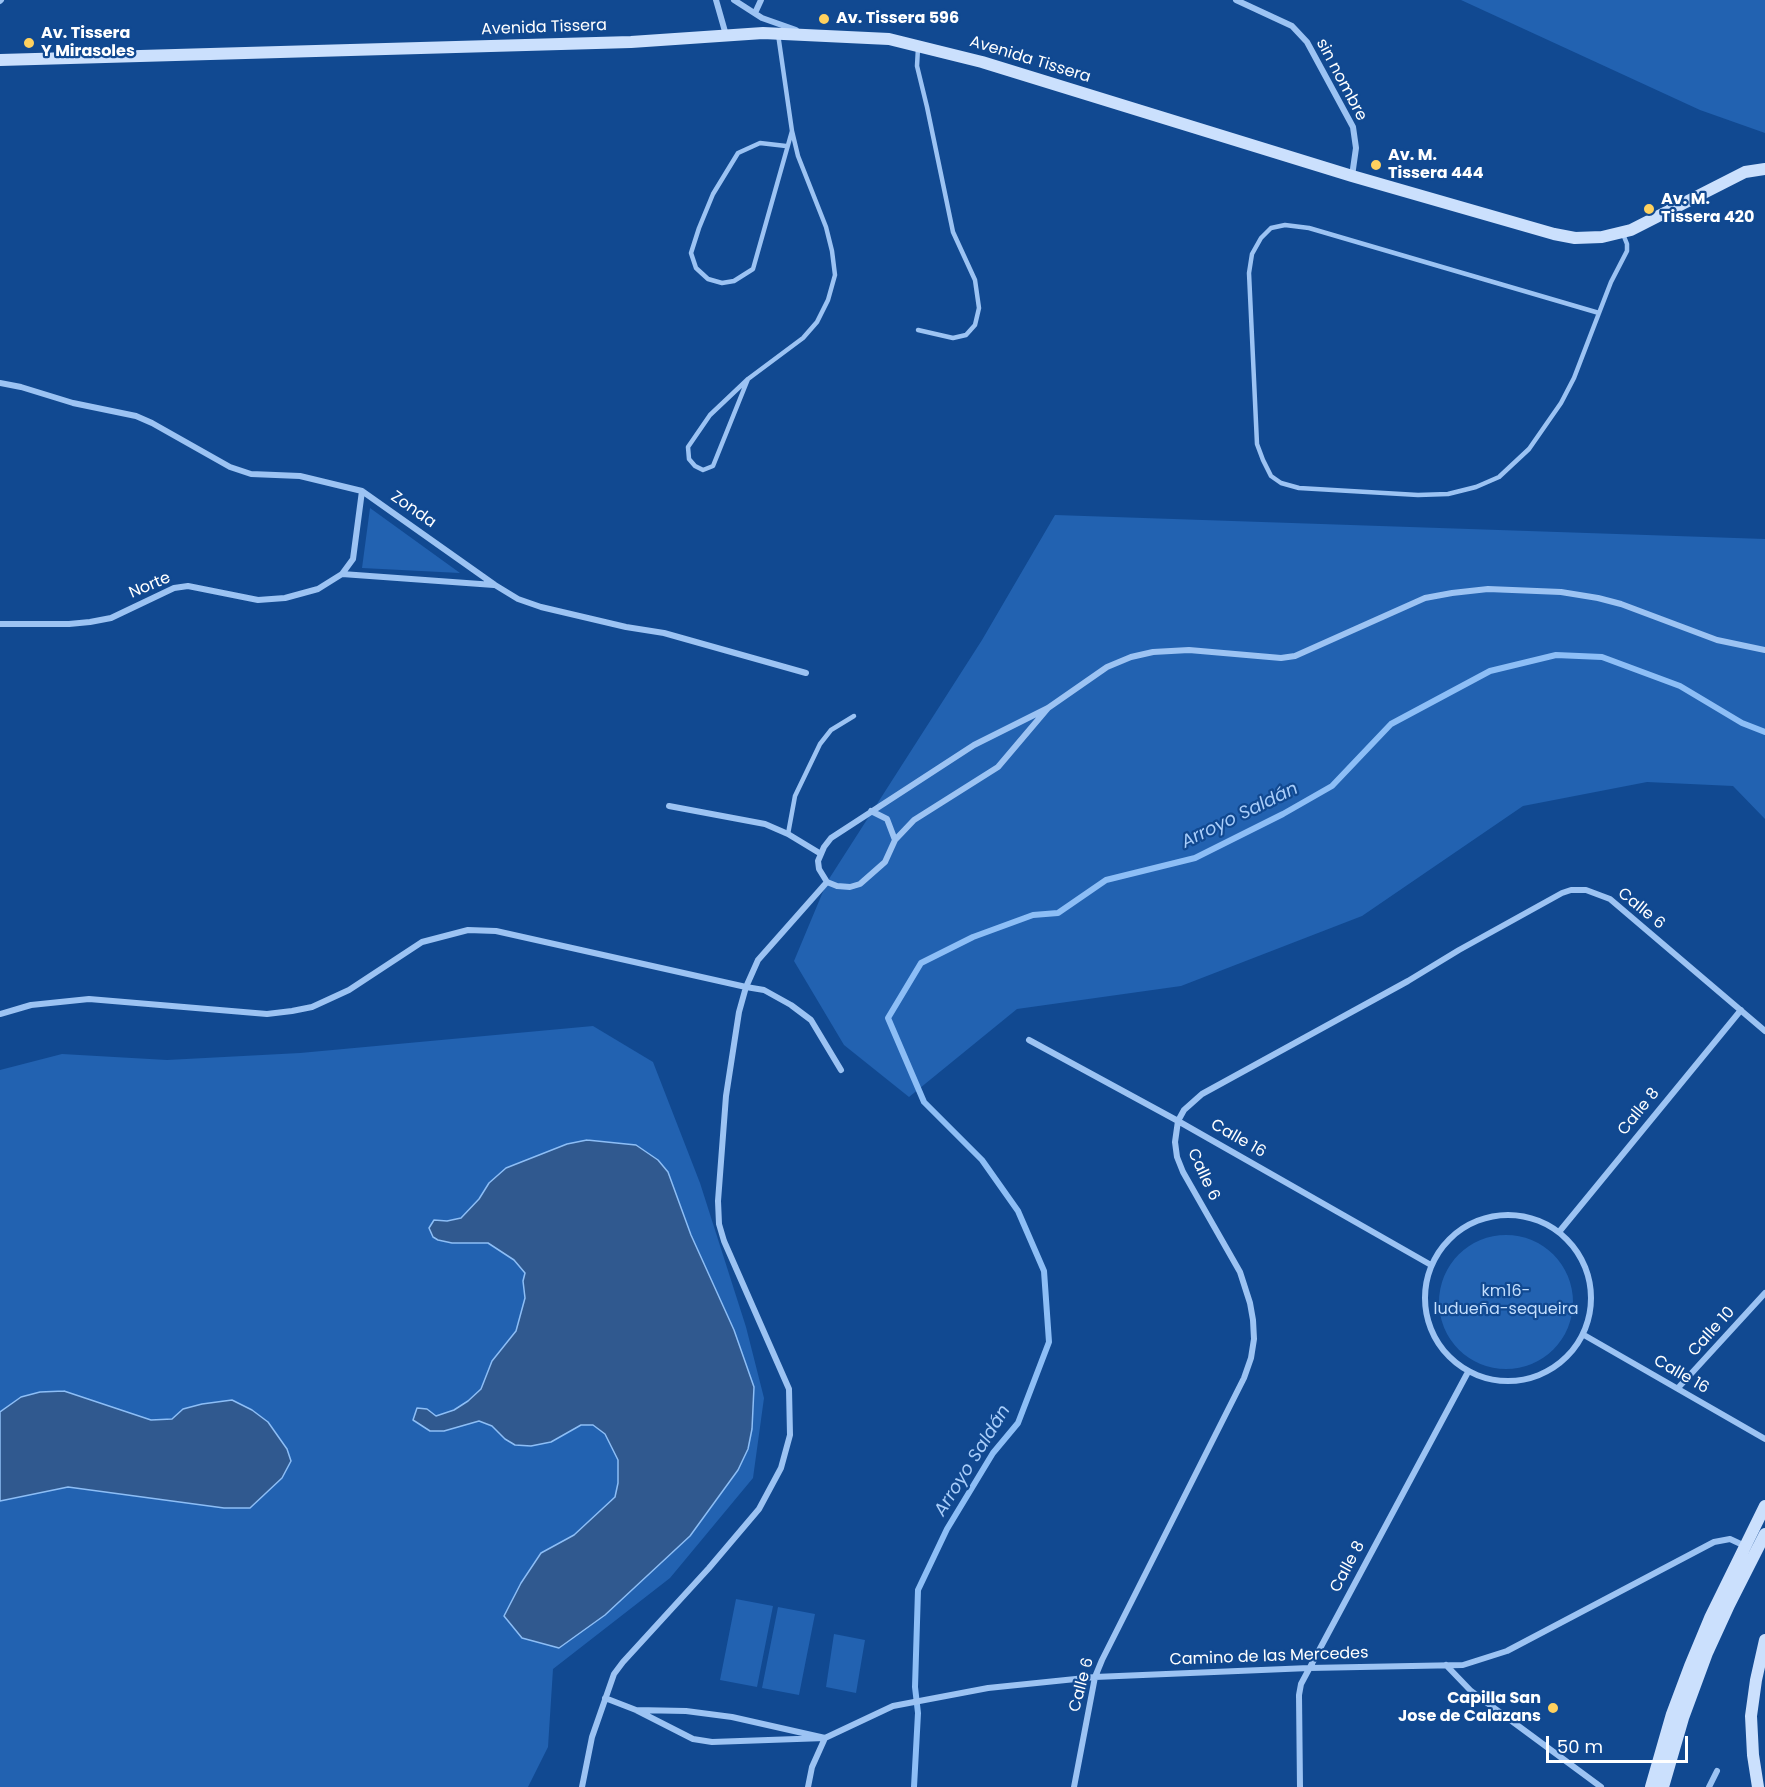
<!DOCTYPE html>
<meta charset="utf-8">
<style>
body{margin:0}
#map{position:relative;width:1765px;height:1787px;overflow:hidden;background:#114991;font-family:Poppins,sans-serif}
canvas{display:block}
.scale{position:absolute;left:1546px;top:1736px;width:142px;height:27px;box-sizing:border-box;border:3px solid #fff;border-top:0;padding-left:8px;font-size:18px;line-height:21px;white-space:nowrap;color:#fff;-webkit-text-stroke:4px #114991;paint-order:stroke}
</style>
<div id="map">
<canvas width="1765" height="1787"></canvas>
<div class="scale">50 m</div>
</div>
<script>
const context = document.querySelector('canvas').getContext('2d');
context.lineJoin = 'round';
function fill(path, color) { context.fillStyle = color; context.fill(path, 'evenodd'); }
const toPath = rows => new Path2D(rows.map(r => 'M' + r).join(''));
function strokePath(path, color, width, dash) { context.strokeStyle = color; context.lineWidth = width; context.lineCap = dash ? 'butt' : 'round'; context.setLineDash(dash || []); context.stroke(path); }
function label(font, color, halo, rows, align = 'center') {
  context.font = font + ' Poppins,sans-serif'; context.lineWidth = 4.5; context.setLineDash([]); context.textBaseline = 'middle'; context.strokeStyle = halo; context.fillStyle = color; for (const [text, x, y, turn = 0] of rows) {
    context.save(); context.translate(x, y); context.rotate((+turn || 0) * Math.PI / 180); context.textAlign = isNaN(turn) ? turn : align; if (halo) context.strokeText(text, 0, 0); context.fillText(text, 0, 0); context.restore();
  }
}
const green = toPath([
 [1461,0,1765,0,1765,133,1700,110],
 [370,508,460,573,362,568],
 [1055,515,1765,539,1765,819,1733,786,1647,782,1523,806,1362,916,1181,986,1017,1009,909,1097,844,1045,794,961,827,882,982,640],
 [593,1026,653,1062,700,1183,746,1327,764,1398,753,1478,670,1578,553,1669,548,1747,528,1787,0,1787,0,1070,62,1054,167,1060,300,1053],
 '1439 1302a67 67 0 1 1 134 0a67 67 0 1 1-134 0Z',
 [736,1599,773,1606,757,1687,720,1680],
 [778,1607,815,1614,799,1695,762,1688],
 [834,1634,865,1640,856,1693,826,1687]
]);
const water = toPath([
 [587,1140,636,1145,658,1160,668,1172,691,1235,734,1330,754,1387,752,1429,748,1449,738,1470,690,1536,605,1615,559,1648,522,1638,504,1616,521,1583,541,1553,574,1535,615,1497,618,1483,618,1460,605,1434,593,1425,581,1425,551,1442,531,1446,515,1445,505,1439,492,1426,479,1421,444,1431,430,1431,413,1420,417,1408,427,1409,436,1416,454,1410,468,1401,481,1389,492,1361,516,1331,525,1298,523,1281,525,1273,514,1260,488,1243,452,1243,438,1240,433,1237,429,1228,434,1220,447,1221,461,1218,479,1199,489,1183,506,1168,567,1144,587,1140],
 [64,1391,151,1420,172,1419,183,1409,202,1404,232,1400,252,1410,268,1422,287,1449,291,1461,282,1478,250,1508,224,1508,68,1487,0,1501,0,1412,21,1397,40,1392,64,1391]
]);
const stream = toPath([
 [914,1787,918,1713,915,1687,918,1590,947,1529,993,1453,1018,1423,1049,1342,1044,1271,1018,1211,982,1160,924,1102,888,1018,921,963,973,937,1033,915,1058,913,1106,880,1195,858,1283,814,1332,786,1391,724,1490,671,1556,655,1602,657,1680,686,1742,723,1765,732]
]);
const lane = toPath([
 [918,48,917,66,927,107,953,232,975,280,979,308,975,325,966,335,953,338,918,330],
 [786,146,760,143,738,153,713,194,699,228,691,253,696,268,708,279,722,283,734,281,753,269,792,131],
 [1599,313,1309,228,1285,225,1271,228,1261,238,1252,254,1249,273,1257,444,1263,460,1271,476,1281,483,1299,488,1418,495,1448,494,1476,487,1499,477,1529,449,1561,403,1574,378,1599,313,1611,282,1627,251,1627,244,1623,234],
 [748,379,713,466,703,470,695,466,689,459,688,447,710,415,748,379,803,338,817,322,828,300,835,275,832,251,826,227,798,156,792,131,778,34],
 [788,834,795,796,820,744,831,730,854,716]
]);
const street = toPath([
 [716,0,726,35],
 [734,0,762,18,796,30],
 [1236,0,1292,26,1307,42,1353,127,1356,148,1352,176],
 [0,1,1,0],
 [755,13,761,0],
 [0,383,21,387,73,403,136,416,152,423,230,467,251,474,300,476,362,491,495,585,518,599,541,607,626,627,664,633,806,673],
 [342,574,494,585],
 [0,624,69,624,90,622,111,618,174,588,188,586,258,600,285,598,318,589,342,574,353,559,362,491],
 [1048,708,998,767,914,820,895,840,885,862,860,884,850,887,837,886,827,882,819,869,818,861,824,847,831,838,974,745,1048,708,1107,667,1131,657,1153,652,1189,650,1281,658,1295,656,1425,598,1452,593,1488,589,1561,592,1598,598,1621,604,1717,640,1765,650],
 [669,806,765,824,788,834,821,854],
 [871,811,887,819,895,840],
 [827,882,758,960,746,987,764,990,791,1005,811,1020,841,1070],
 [0,1014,31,1005,89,999,267,1014,292,1011,312,1007,349,990,422,942,468,930,496,931,746,987,739,1012,726,1096,718,1201,719,1224,724,1241,789,1389,790,1435,781,1468,759,1509,709,1568,623,1662,614,1674,592,1737,582,1787],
 [1029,1040,1178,1121,1431,1265],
 '1425 1298a83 83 0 1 1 166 0a83 83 0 1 1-166 0Z',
 [1559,1232,1741,1010],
 [1584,1335,1765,1439],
 [1678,1388,1765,1293],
 [1446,1665,1471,1691,1601,1787],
 [605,1698,636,1710,693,1739,712,1742,825,1738,732,1717,686,1711,636,1710],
 [808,1787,812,1767,825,1738,893,1706,988,1688,1095,1677,1309,1668,1463,1665,1507,1651,1714,1542,1730,1539,1745,1546],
 [1074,1787,1095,1677,1102,1660,1244,1378,1251,1358,1254,1339,1253,1320,1250,1303,1240,1272,1183,1172,1177,1157,1175,1142,1178,1121,1184,1110,1202,1094,1408,981,1459,950,1562,893,1571,890,1586,890,1610,899,1765,1031],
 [1300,1787,1299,1695,1301,1684,1468,1372],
 [1709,1787,1717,1771]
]);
const secondary = toPath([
 [0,60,631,42,763,33,889,39,982,62,1352,176,1554,234,1575,238,1602,237,1631,230,1745,172,1765,169],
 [1651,1787,1672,1714,1690,1666,1710,1618,1765,1506],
 [1663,1787,1683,1718,1707,1653,1729,1605,1765,1534],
 [1758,1787,1753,1755,1751,1716,1756,1680,1765,1640]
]);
const markers = [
 [824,19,6,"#ffd15e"],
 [29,43,6,"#ffd15e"],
 [1376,165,6,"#ffd15e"],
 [1649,209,6,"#ffd15e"],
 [1553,1708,6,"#ffd15e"]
];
const poiNames = [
 ["Av. Tissera 596",836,19],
 ["Av. Tissera",41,34],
 ["Y Mirasoles",41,52],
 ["Av. M.",1388,156],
 ["Tissera 444",1388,174],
 ["Av. M.",1661,200],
 ["Tissera 420",1661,218],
 ["Capilla San",1541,1699,"right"],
 ["Jose de Calazans",1541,1717,"right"]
];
const streetNames = [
 ["Avenida Tissera",544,28,-2],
 ["Avenida Tissera",1030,60,17],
 ["sin nombre",1341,80,62],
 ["Zonda",413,510,35],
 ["Norte",150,586,-23],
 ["Calle 6",1641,909,39],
 ["Calle 8",1639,1112,-51],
 ["Calle 16",1238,1139,30],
 ["Calle 6",1203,1175,65],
 ["Calle 10",1712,1332,-48],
 ["Calle 16",1681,1375,30],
 ["Calle 8",1348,1567,-62],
 ["Camino de las Mercedes",1269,1657,-2],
 ["Calle 6",1082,1685,-75]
];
const parkNames = [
 ["km16-",1506,1292],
 ["ludueña-sequeira",1506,1310]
];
const waterNames = [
 ["Arroyo Saldán",1240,816,-26],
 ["Arroyo Saldán",973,1461,-58]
];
fill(green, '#2262b1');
fill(water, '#30598f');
strokePath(water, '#8dbef6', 1.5);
strokePath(stream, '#8dbef6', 6);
strokePath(lane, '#9cc3f3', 4.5);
strokePath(street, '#9cc3f3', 6);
strokePath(secondary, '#cbe0fd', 12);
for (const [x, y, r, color] of markers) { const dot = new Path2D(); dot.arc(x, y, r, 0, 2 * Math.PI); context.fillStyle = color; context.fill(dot); strokePath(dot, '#114991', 2); }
label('bold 16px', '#fff', '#114991', poiNames, 'left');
label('16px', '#fff', '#114991', streetNames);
label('16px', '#c3defd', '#114991', parkNames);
label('italic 18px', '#a8cdfa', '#114991', waterNames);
</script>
